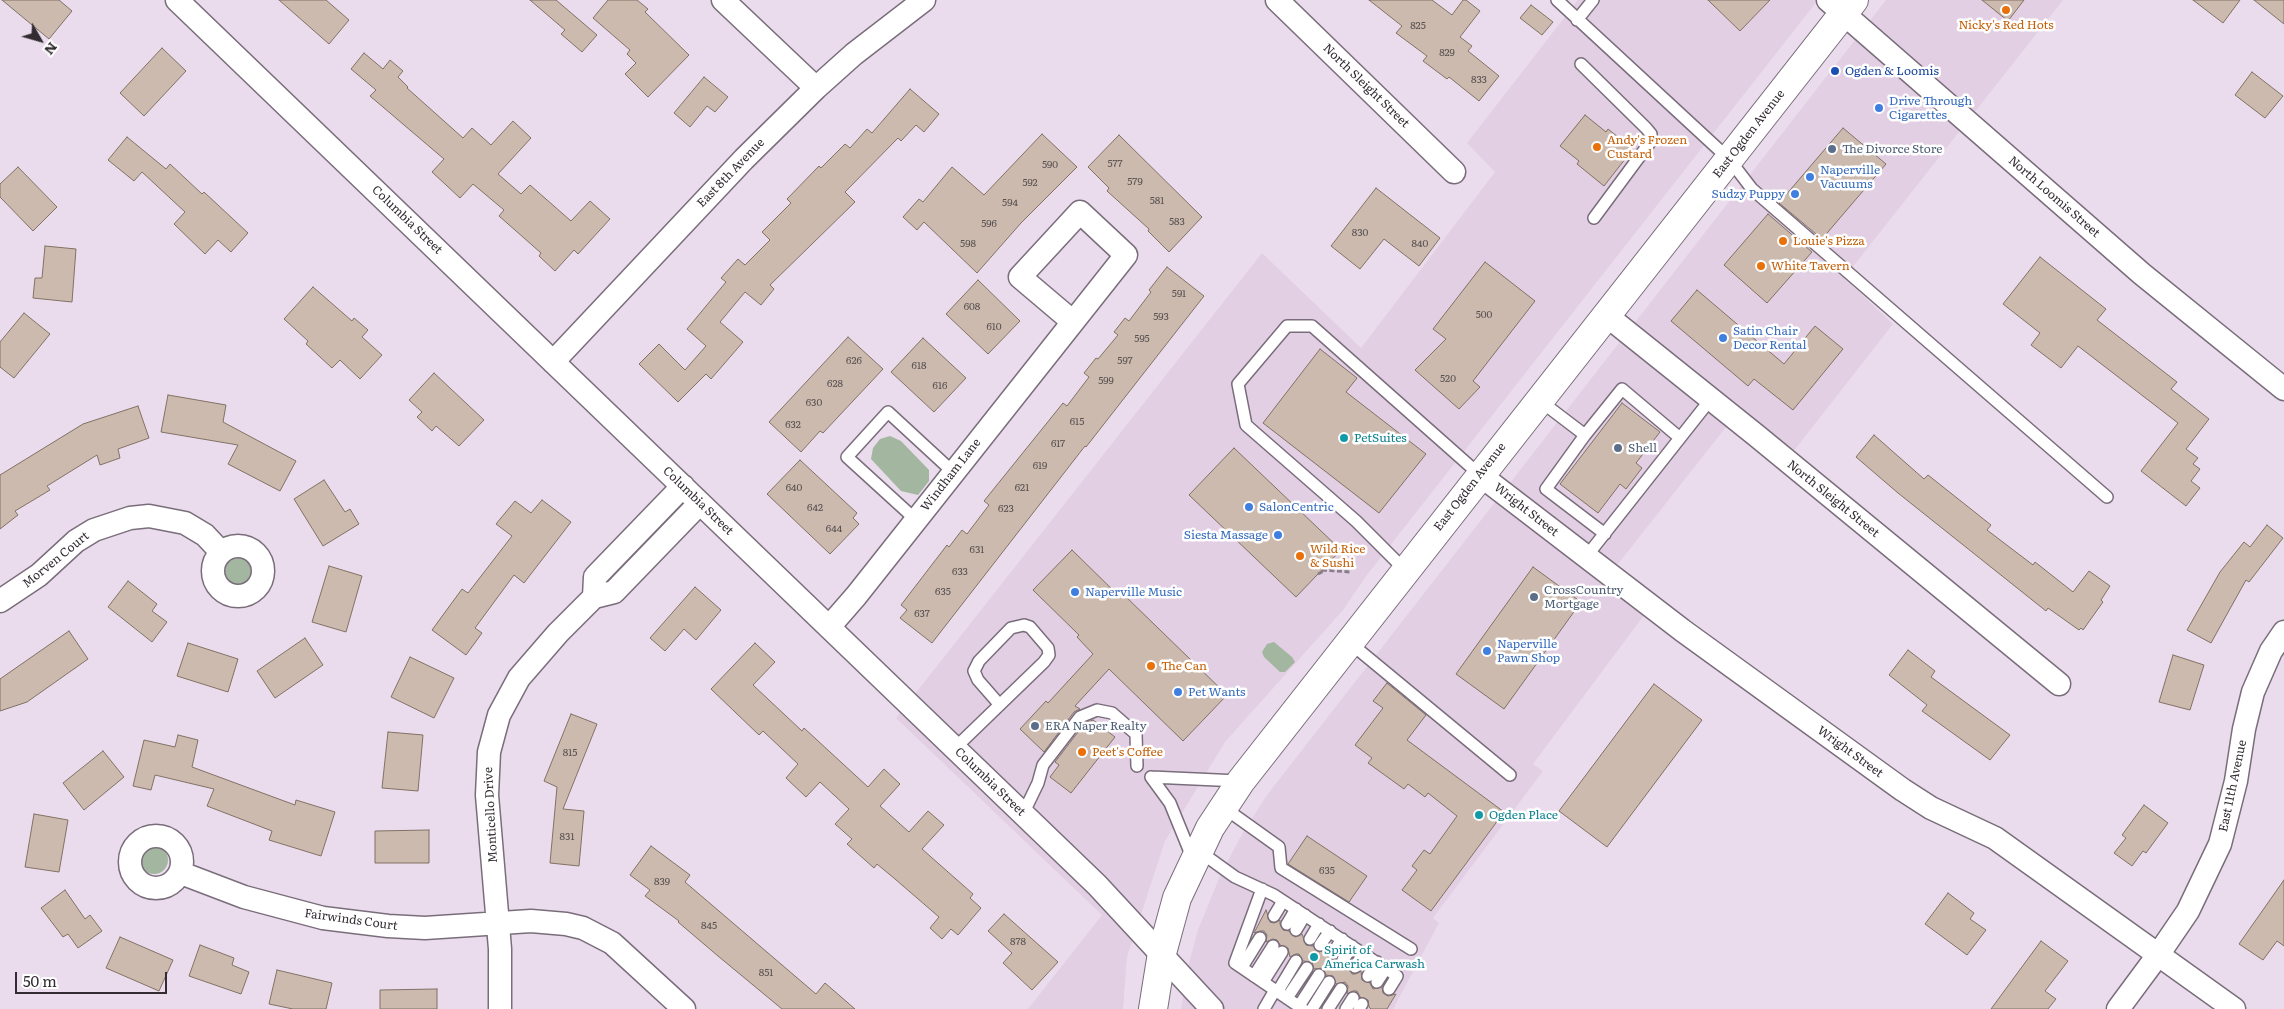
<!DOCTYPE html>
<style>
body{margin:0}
#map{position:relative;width:2284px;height:1009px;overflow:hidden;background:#eadcec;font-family:Literata,serif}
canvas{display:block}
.north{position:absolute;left:15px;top:15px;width:50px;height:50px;-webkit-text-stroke:4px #fff;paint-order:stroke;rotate:128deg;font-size:14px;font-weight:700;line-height:20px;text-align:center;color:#322c32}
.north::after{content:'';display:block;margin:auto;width:18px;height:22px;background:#322c32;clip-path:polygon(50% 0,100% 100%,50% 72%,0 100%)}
.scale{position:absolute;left:15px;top:972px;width:152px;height:22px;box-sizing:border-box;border:2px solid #322c32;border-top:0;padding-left:6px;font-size:15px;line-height:18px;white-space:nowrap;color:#322c32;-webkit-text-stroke:4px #fff;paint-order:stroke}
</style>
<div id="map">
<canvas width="2284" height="1009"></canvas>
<div class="north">N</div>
<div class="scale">50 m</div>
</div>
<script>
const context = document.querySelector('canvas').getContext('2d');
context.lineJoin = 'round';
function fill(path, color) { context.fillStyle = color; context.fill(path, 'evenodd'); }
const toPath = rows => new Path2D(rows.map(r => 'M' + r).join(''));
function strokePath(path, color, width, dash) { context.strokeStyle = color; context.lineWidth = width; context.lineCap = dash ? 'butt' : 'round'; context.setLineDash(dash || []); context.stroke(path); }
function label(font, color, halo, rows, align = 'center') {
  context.font = font + ' Literata,serif'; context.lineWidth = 5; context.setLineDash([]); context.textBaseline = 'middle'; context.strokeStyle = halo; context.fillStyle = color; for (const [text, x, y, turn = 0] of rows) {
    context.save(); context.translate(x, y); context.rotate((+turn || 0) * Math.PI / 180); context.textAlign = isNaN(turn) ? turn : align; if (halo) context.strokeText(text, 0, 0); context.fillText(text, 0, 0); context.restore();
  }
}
const built = toPath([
 [1578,0,1818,0,1367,575,1343,610,1225,742,1165,841,1127,957,1123,1009,1028,1009,1102,915,896,718,1262,253,1361,348,1495,172,1467,143],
 [1886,0,2063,0,1844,278,1893,324,1789,457,1741,408,1607,578,1648,610,1533,764,1543,771,1433,918,1439,923,1393,1009,1181,1009,1189,963,1198,930,1220,876,1242,834,1267,795]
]);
const green = toPath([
 [890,436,901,441,929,470,929,481,918,495,901,491,871,459,873,448,880,439],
 [662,523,664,526,604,590,600,585],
 '225 572a14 14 0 1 1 28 0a14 14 0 1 1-28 0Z',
 [1274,642,1292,657,1295,662,1285,672,1280,672,1264,657,1262,652,1267,644],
 '140 860a14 14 0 1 1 28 0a14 14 0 1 1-28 0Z'
]);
const building = toPath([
 [2,0,59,0,72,11,49,39,2,0],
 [279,0,326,0,349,20,329,44,279,0],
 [530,0,556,0,597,35,582,52,561,34,565,30,530,0],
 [608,0,637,0,648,9,645,12,689,55,648,97,625,74,636,63,627,54,630,50,593,18,608,0],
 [1369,0,1432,0,1452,15,1463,0,1466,0,1480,11,1460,37,1472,46,1468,51,1499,76,1479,101,1449,77,1447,79,1423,61,1427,56,1396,33,1402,26,1369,0],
 [1708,0,1770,0,1740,31,1708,0],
 [1982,0,2024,0,2008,21,1982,0],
 [2193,0,2240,0,2223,23,2193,0],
 [2254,0,2284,0,2284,24,2254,0],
 [1531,5,1553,22,1542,35,1520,18,1531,5],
 [162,48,186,71,144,116,120,93,162,48],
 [364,53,383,69,390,60,403,71,398,77,408,87,407,88,463,138,472,128,491,145,513,121,531,138,498,174,521,194,530,185,571,221,590,201,610,219,578,254,574,250,555,271,539,256,541,253,499,216,504,210,473,184,460,198,432,172,444,159,370,96,376,90,351,69,364,53],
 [2252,72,2283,96,2265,118,2235,95,2252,72],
 [704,77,728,97,715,112,707,106,690,127,674,113,704,77],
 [910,89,939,114,924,132,916,125,901,141,898,138,845,192,855,202,770,285,774,289,761,305,745,292,720,322,743,342,711,379,706,374,678,402,639,364,659,344,685,370,706,346,687,329,726,282,721,278,738,259,745,265,770,240,762,232,791,203,787,199,819,166,821,168,845,144,850,148,867,129,872,133,910,89],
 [1585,115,1606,132,1608,129,1633,149,1604,186,1577,164,1579,161,1560,146,1585,115],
 [1843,128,1886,164,1822,239,1779,203,1843,128],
 [1042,134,1077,167,1021,223,977,273,924,222,917,230,903,217,919,199,923,202,952,167,984,195,1042,134],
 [1119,135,1202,217,1169,252,1148,231,1149,229,1107,191,1109,188,1088,167,1119,135],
 [127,137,166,169,170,164,202,194,204,192,248,233,231,252,218,240,205,254,174,224,185,212,142,172,134,181,108,160,127,137],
 [18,167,57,207,33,231,0,197,0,184,18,167],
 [1376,188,1440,238,1419,266,1384,239,1360,269,1331,246,1376,188],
 [1768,214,1812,252,1767,303,1724,265,1768,214],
 [45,246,76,249,72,302,33,298,35,278,42,278,45,246],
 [2040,257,2106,309,2097,320,2177,382,2171,389,2209,419,2186,449,2198,458,2193,464,2200,469,2191,481,2200,488,2186,506,2141,471,2178,423,2078,346,2061,368,2031,345,2040,333,2003,304,2040,257],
 [1485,262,1535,301,1473,381,1480,387,1459,409,1415,370,1446,339,1433,329,1485,262],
 [1167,267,1204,296,1086,447,1085,446,932,643,900,618,907,610,901,605,947,545,949,547,962,530,967,534,989,505,984,501,1063,403,1067,406,1089,377,1084,373,1096,358,1098,359,1118,335,1114,332,1125,318,1129,321,1151,292,1149,290,1167,267],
 [978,280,1020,321,988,354,946,314,978,280],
 [313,287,352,321,354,318,368,330,362,337,382,355,360,379,340,360,332,368,306,344,308,341,284,319,313,287],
 [1697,290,1784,364,1815,326,1843,349,1793,410,1754,379,1748,386,1671,321,1697,290],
 [24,313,50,334,14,378,0,367,0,342,24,313],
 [848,337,883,369,823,433,820,431,801,452,769,422,848,337],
 [923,338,966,378,934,412,891,372,923,338],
 [1320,349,1357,378,1346,392,1426,454,1379,513,1263,423,1320,349],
 [434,373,484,420,459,446,436,426,432,431,417,417,422,412,409,400,434,373],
 [168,395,226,405,223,422,296,461,280,491,228,464,238,445,161,432,168,395],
 [1622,403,1660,432,1636,463,1642,468,1626,489,1620,484,1598,513,1560,484,1622,403],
 [138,406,149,438,118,449,120,458,100,465,97,455,47,486,50,490,15,511,18,515,0,529,0,475,83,424,138,406],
 [1874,435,1924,479,1928,475,1991,525,1987,530,2033,565,2035,562,2073,592,2089,571,2110,586,2101,600,2103,602,2083,630,2081,628,2079,630,2048,608,2046,611,1898,493,1856,457,1874,435],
 [1234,448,1341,550,1296,597,1189,495,1234,448],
 [800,460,857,513,853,518,859,524,830,554,767,494,800,460],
 [324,480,345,512,350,509,359,524,323,546,294,499,324,480],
 [542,500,571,522,524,583,514,575,475,628,482,633,466,655,432,630,462,589,468,593,512,536,496,524,515,501,531,513,542,500],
 [2267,525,2283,538,2249,582,2246,580,2211,643,2187,630,2220,572,2244,542,2250,547,2267,525],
 [1072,550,1120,597,1123,594,1227,695,1183,741,1109,669,1075,706,1080,709,1074,712,1044,752,1020,729,1046,701,1048,703,1093,654,1077,637,1079,635,1033,590,1072,550],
 [329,566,362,576,346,632,312,622,329,566],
 [1533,567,1581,602,1504,709,1456,674,1533,567],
 [128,581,157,604,152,611,167,622,152,642,108,607,128,581],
 [695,587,721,610,696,640,684,629,665,651,650,638,695,587],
 [69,631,88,659,27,702,0,711,0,679,69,631],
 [305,638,323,665,275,698,257,671,305,638],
 [188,643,238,659,228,692,177,676,188,643],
 [755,643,775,662,753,685,802,731,804,728,868,787,884,769,900,784,880,806,909,832,928,811,944,825,922,849,973,894,970,898,981,908,958,935,951,929,942,939,930,928,939,917,895,879,877,864,874,868,847,844,852,839,835,824,849,809,820,782,806,797,786,778,798,764,763,731,759,735,711,689,755,643],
 [1908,650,1935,671,1931,677,2010,735,1990,760,1922,711,1927,705,1889,675,1908,650],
 [2173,655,2204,665,2190,710,2159,702,2173,655],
 [410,657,454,678,434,718,391,697,410,657],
 [1387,683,1426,715,1407,740,1504,812,1431,911,1402,890,1417,870,1412,866,1424,850,1430,854,1457,816,1428,793,1425,797,1408,784,1404,789,1368,763,1372,758,1355,745,1383,708,1373,701,1387,683],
 [1654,684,1702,720,1607,847,1559,811,1654,684],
 [571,714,597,724,563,809,584,811,579,866,550,863,557,787,544,781,571,714],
 [1093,720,1115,737,1071,793,1050,777,1059,765,1055,762,1085,723,1093,720],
 [388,732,423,735,418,791,382,788,388,732],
 [178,735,198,740,192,767,295,805,296,800,335,812,321,856,269,840,272,831,207,806,214,789,155,775,151,790,133,786,144,740,175,747,178,735],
 [103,751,124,777,84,810,63,783,103,751],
 [2144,805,2168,823,2146,853,2143,851,2132,866,2114,853,2126,838,2122,835,2144,805],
 [34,814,68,820,59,872,25,867,34,814],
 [429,830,429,863,375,863,375,831,429,830],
 [1307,836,1367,876,1349,902,1288,864,1307,836],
 [651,846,690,875,685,882,816,994,825,983,855,1009,782,1009,718,956,678,922,679,921,645,896,650,890,630,875,651,846],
 [2284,880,2284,946,2277,941,2263,960,2239,944,2284,880],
 [65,890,85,919,90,915,102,931,78,948,68,934,63,937,41,908,65,890],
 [1948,893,1974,913,1970,919,1986,930,1967,955,1925,924,1948,893],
 [1266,910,1270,922,1274,923,1280,920,1280,924,1283,930,1289,931,1295,937,1302,934,1306,945,1313,946,1319,952,1327,949,1326,953,1329,959,1336,960,1339,967,1348,965,1352,974,1355,974,1361,971,1362,980,1370,983,1373,989,1382,987,1383,993,1388,996,1396,994,1387,1009,1371,1009,1369,1007,1368,1000,1360,997,1357,991,1353,991,1347,994,1348,986,1345,982,1336,984,1333,976,1326,975,1323,968,1314,969,1312,962,1303,961,1299,954,1296,954,1290,957,1288,948,1280,945,1277,940,1273,939,1266,942,1267,935,1264,931,1260,931,1254,933,1266,910],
 [1004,914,1058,962,1032,990,1003,963,1012,953,988,931,1004,914],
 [120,937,173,960,159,991,106,968,120,937],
 [2041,941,2068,961,2045,991,2056,999,2048,1009,1991,1009,2041,941],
 [200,945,234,958,232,965,249,972,241,994,189,976,200,945],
 [277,970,332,983,326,1009,293,1009,269,1004,277,970],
 [437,989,437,1009,380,1009,380,990,437,989]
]);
const path = toPath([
 [1322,570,1351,572],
 [1318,574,1324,571]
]);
const lane = toPath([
 [1557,0,1729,159,1752,189,2107,497],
 [1577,20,1593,0],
 [1581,64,1646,128,1651,134,1651,141,1594,218],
 [1539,400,1585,435,1622,389,1680,438],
 [1585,435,1546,489,1605,534],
 [915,519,847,457,888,412,953,472],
 [1586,557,1710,400],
 [1405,570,1356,521,1246,425,1238,384,1287,326,1312,326,1480,475],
 [1349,642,1510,775],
 [954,749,1044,662,1049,655,1048,648,1030,627,1024,625,1011,628,979,661,974,671,978,680,999,704],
 [1151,777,1170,803,1192,857],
 [1151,777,1239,781],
 [1223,807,1279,847,1281,868,1411,949],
 [1023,814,1038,783,1043,765,1080,717,1097,710,1112,713,1136,734,1137,766],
 [1199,851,1235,877,1274,895,1397,976,1389,989],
 [1262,889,1235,963,1303,1009],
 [1274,916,1283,901],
 [1287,924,1296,909],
 [1296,930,1305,915],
 [1310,939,1319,924],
 [1320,945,1330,931],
 [1333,953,1342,939],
 [1343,960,1352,946],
 [1242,967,1260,938],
 [1355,967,1363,954],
 [1254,976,1273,946],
 [1368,976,1377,962],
 [1263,982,1282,952],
 [1377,982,1386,968],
 [1278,991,1296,961],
 [1287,998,1307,968],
 [1299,1006,1319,975],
 [1264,1009,1275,990],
 [1312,1009,1329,982],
 [1328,1009,1341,989],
 [1346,1009,1353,998],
 [1359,1009,1362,1004]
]);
const street = toPath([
 [177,0,1097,885,1212,1009],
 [723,0,816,88],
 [1277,0,1454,172],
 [1828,0,2142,274,2284,389],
 [1606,315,1757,436,2059,684],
 [553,362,744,159,816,88,854,54,924,0],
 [1480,475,1682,630,1903,790,1931,808,1995,838,2234,1009],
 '213 571a25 25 0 1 1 50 0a25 25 0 1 1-50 0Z',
 [594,597,595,577,683,486],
 [0,601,39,575,76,541,94,530,130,518,149,516,185,523,205,535,221,552],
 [829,627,856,596,1126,255,1080,212,1020,277,1072,321],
 '130 862a26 26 0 1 1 52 0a26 26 0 1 1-52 0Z',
 [181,873,244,897,323,918,388,926,425,928,531,921,566,924,583,928,612,943,684,1009],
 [500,1009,500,949,487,795,489,752,499,715,519,678,558,633,594,597,614,592,700,503],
 [2118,1009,2158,955,2188,911,2220,844,2236,781,2244,729,2253,692,2271,651,2284,632]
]);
const primary = toPath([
 [1153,1009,1162,953,1177,898,1210,828,1241,781,1854,0]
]);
const markers = [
 [2006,10,5,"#e8710a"],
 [1835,71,5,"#1a4fb4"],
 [1879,108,5,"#3f7fe0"],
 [1597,147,5,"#e8710a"],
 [1832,149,5,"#5c6f8a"],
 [1810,177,5,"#3f7fe0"],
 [1795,194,5,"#3f7fe0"],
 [1783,241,5,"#e8710a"],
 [1761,266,5,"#e8710a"],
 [1723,338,5,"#3f7fe0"],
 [1344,438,5,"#0f9aa8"],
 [1618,448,5,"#5c6f8a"],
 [1249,507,5,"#3f7fe0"],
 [1278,535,5,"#3f7fe0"],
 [1300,556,5,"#e8710a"],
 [1075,592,5,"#3f7fe0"],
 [1534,597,5,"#5c6f8a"],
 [1487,651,5,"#3f7fe0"],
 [1151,666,5,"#e8710a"],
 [1178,692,5,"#3f7fe0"],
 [1035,726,5,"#5c6f8a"],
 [1082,752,5,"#e8710a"],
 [1479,815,5,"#0f9aa8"],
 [1314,957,5,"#0f9aa8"]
];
const numberNames = [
 ["825",1418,26],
 ["829",1447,53],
 ["833",1479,80],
 ["577",1115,164],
 ["590",1050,165],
 ["579",1135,182],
 ["592",1030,183],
 ["581",1157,201],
 ["594",1010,203],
 ["583",1177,222],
 ["596",989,224],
 ["830",1360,233],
 ["598",968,244],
 ["840",1420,244],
 ["591",1179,294],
 ["608",972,307],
 ["500",1484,315],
 ["593",1161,317],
 ["610",994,327],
 ["595",1142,339],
 ["626",854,361],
 ["597",1125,361],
 ["618",919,366],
 ["520",1448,379],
 ["599",1106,381],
 ["628",835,384],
 ["616",940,386],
 ["630",814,403],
 ["615",1077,422],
 ["632",793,425],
 ["617",1058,444],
 ["619",1040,466],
 ["640",794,488],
 ["621",1022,488],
 ["642",815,508],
 ["623",1006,509],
 ["644",834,529],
 ["631",977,550],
 ["633",960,572],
 ["635",943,592],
 ["637",922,614],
 ["815",570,753],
 ["831",567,837],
 ["635",1327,871],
 ["839",662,882],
 ["845",709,926],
 ["878",1018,942],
 ["851",766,973]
];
const foodNames = [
 ["Nicky's Red Hots",2006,25,"center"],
 ["Andy's Frozen",1607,140],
 ["Custard",1607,154],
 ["Louie's Pizza",1793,241],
 ["White Tavern",1771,266],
 ["Wild Rice",1310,549],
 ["& Sushi",1310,563],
 ["The Can",1161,666],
 ["Peet's Coffee",1092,752]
];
const transitNames = [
 ["Ogden & Loomis",1845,71]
];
const streetNames = [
 ["North Sleight Street",1366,86,44],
 ["East Ogden Avenue",1749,134,-52],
 ["East 8th Avenue",731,173,-46],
 ["North Loomis Street",2054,197,41],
 ["Columbia Street",407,220,44],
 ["Windham Lane",951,475,-52],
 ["East Ogden Avenue",1470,487,-52],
 ["North Sleight Street",1833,499,39],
 ["Columbia Street",698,501,44],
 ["Wright Street",1526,510,38],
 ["Morven Court",56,560,-39],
 ["Wright Street",1850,752,36],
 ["Columbia Street",990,782,44],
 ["East 11th Avenue",2233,786,-78],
 ["Monticello Drive",491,815,-93],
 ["Fairwinds Court",351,920,8]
];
const shopNames = [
 ["Drive Through",1889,101],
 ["Cigarettes",1889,115],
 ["Naperville",1820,170],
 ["Vacuums",1820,184],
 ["Sudzy Puppy",1785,194,"right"],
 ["Satin Chair",1733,331],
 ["Decor Rental",1733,345],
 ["SalonCentric",1259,507],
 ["Siesta Massage",1268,535,"right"],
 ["Naperville Music",1085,592],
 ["Naperville",1497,644],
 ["Pawn Shop",1497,658],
 ["Pet Wants",1188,692]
];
const serviceNames = [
 ["The Divorce Store",1842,149],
 ["Shell",1628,448],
 ["CrossCountry",1544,590],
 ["Mortgage",1544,604],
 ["ERA Naper Realty",1045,726]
];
const cultureNames = [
 ["PetSuites",1354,438],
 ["Ogden Place",1489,815],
 ["Spirit of",1324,950],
 ["America Carwash",1324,964]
];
fill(built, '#e2cfe4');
fill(green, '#a2b6a0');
fill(building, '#cbbaad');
strokePath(building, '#817165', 1);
strokePath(lane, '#7a6d7b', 14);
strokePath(street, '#7a6d7b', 25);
strokePath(primary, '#7a6d7b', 30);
strokePath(path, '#887e89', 3, [5, 2.5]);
strokePath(lane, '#fff', 11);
strokePath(street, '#fff', 22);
strokePath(primary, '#fff', 28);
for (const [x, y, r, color] of markers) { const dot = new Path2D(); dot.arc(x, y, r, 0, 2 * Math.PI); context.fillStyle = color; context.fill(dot); strokePath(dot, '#fff', 2); }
label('10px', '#585051', null, numberNames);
label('12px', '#c56008', '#fff', foodNames, 'left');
label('12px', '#164399', '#fff', transitNames, 'left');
label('12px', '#322c32', '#fff', streetNames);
label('12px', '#366cbe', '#fff', shopNames, 'left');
label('12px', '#4e5e75', '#fff', serviceNames, 'left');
label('12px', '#0d838f', '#fff', cultureNames, 'left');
</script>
